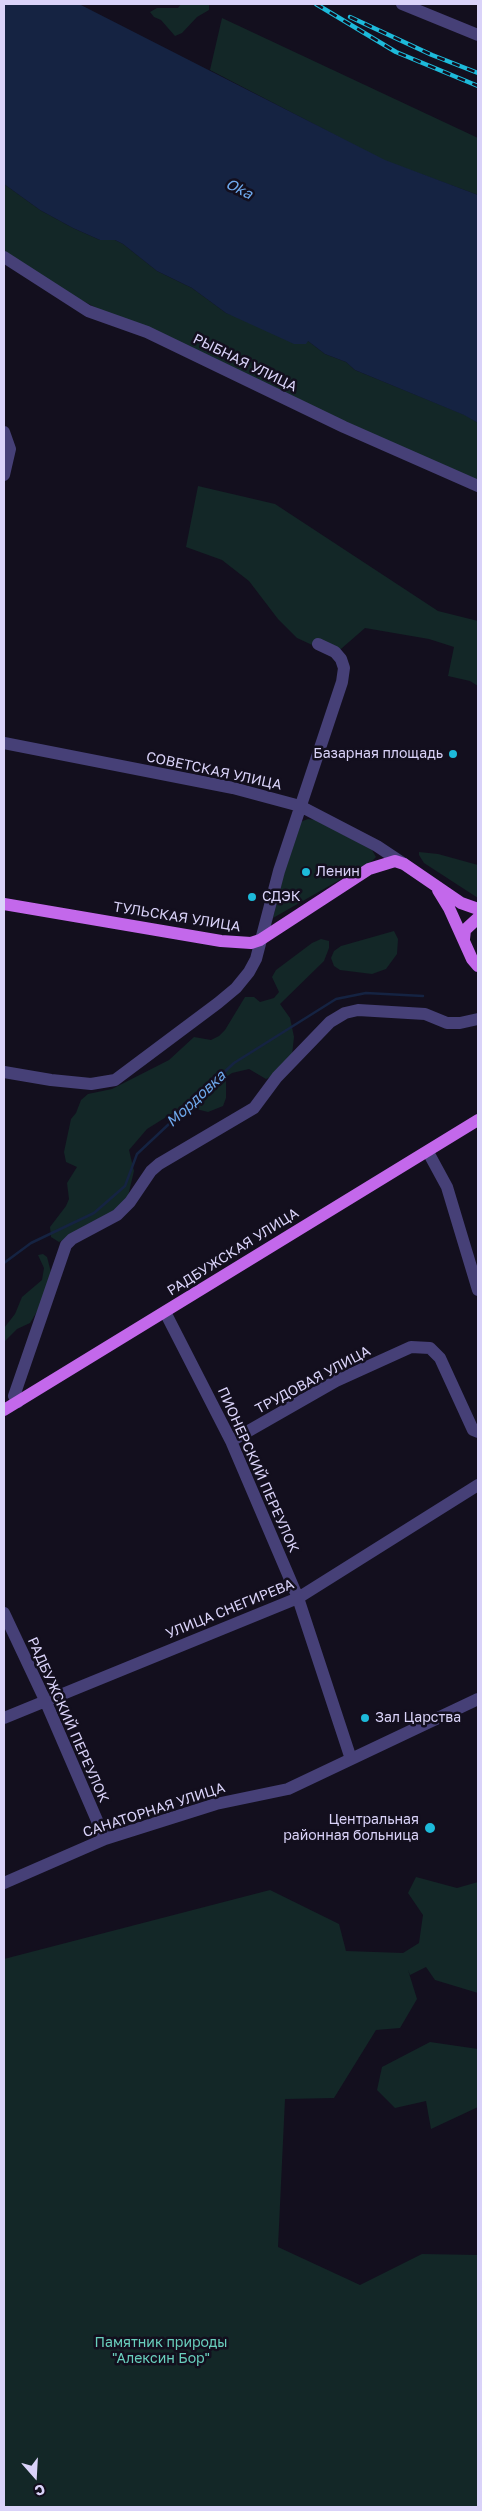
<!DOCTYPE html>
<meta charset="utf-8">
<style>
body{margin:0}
#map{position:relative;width:482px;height:2511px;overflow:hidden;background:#130f1e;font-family:"Golos Text",sans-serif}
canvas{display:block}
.frame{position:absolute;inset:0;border:5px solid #dad3f9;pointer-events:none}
.north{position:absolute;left:10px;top:2451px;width:50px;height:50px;-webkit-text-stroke:4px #130f1e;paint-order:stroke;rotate:161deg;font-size:14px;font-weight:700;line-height:20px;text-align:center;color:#dad3f9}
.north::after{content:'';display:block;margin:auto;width:18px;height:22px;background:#dad3f9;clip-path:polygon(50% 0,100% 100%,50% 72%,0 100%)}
</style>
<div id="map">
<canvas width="482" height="2511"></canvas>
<div class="frame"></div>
<div class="north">С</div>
</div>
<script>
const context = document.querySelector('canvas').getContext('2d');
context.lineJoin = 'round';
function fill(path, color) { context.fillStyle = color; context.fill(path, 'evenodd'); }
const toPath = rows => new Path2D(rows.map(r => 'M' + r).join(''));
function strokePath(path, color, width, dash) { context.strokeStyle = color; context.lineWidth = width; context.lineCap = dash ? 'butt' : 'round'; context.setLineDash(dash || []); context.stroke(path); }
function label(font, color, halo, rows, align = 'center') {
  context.font = font + ' "Golos Text",sans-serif'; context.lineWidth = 5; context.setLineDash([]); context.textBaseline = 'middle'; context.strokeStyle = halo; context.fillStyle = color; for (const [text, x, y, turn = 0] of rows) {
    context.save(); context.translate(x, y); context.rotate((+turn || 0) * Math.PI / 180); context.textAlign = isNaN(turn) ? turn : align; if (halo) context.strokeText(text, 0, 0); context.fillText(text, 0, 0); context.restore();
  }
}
const green = toPath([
 [181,4,209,4,209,10,197,17,182,33,175,36,161,20,154,17,150,12,157,8,178,8],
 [222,18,478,138,478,195,385,161,210,70],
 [4,184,40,210,73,228,100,240,115,240,123,244,157,271,192,288,226,313,308,341,325,354,346,362,355,370,465,415,478,423,478,490,133,327,4,260],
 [198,486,275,504,438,611,478,621,478,686,470,681,448,676,454,647,429,639,365,628,334,655,297,638,278,619,249,581,222,560,186,547],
 [308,819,316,820,372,850,376,857,371,862,273,918,295,829,300,822],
 [419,852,438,854,478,865,478,898,424,863,419,855],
 [394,931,398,939,397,954,386,969,372,974,340,970,334,966,331,958,334,951,341,946],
 [321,939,329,941,329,948,324,961,280,1004,290,1018,294,1037,292,1055,273,1076,266,1079,249,1069,232,1073,226,1077,226,1098,223,1106,208,1112,192,1108,179,1109,147,1129,129,1150,134,1171,128,1196,112,1215,59,1242,51,1237,50,1227,66,1206,69,1199,67,1183,77,1167,66,1162,64,1152,71,1119,76,1113,81,1100,88,1094,112,1089,169,1060,194,1037,211,1040,219,1036,225,1030,245,997,254,997,260,1002,274,998,279,992,272,977,276,970,312,943],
 [43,1254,47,1257,52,1276,43,1302,30,1323,17,1329,4,1342,4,1328,15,1314,22,1297,42,1280,44,1268,38,1255],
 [416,1877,457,1888,478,1882,478,1993,435,1980,426,1967,410,1975,408,1970,417,1999,400,2028,376,2030,334,2098,285,2099,278,2247,360,2285,422,2254,478,2255,478,2507,4,2507,4,1959,270,1890,339,1924,346,1951,403,1953,419,1943,423,1915,408,1893],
 [430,2042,478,2049,478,2107,431,2129,426,2101,395,2108,377,2090,382,2067]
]);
const water = toPath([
 [4,4,79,4,385,160,478,195,478,423,464,415,355,370,346,362,325,354,308,341,306,344,294,344,226,313,192,288,157,271,123,244,115,240,100,240,73,228,40,210,4,184]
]);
const stream = toPath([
 [4,1263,31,1243,94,1213,125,1186,137,1154,234,1063,336,999,366,993,423,996]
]);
const minor = toPath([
 [402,4,478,35],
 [4,257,88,311,147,332,344,427,478,486],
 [4,432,10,449,4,475],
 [4,743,233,788,300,806,377,846,404,864],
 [4,1072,51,1080,91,1084,115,1080,218,1003,236,988,249,972,256,959,279,871,342,682,344,668,341,659,335,652,318,644],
 [428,1152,447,1187,478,1290],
 [165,1312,231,1441,298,1598,351,1759],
 [18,1402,14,1396,66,1245,72,1239,117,1215,130,1202,151,1171,159,1164,254,1108,277,1077,330,1022,345,1013,358,1010,425,1014,447,1023,460,1023,478,1019],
 [231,1441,336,1381,411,1347,430,1348,440,1358,473,1430,478,1432],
 [4,1613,45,1700,105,1839],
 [4,1718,298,1598,478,1485],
 [4,1883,105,1839,216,1804,288,1789,478,1699]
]);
const major = toPath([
 [438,890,449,908,472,959,478,966],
 [4,904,221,941,251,943,260,940,369,869,395,861,404,864,461,903,478,909],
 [464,939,465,930,478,918],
 [4,1410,478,1120]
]);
const rail = toPath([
 [316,4,396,52,478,86],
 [350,17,432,55,478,73]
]);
const markers = [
 [453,754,5,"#1dbada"],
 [306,872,5,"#1dbada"],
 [252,897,5,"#1dbada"],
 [365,1718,5,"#1dbada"],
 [430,1828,6,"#1dbada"]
];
const streetNames = [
 ["РЫБНАЯ УЛИЦА",245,363,26],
 ["СОВЕТСКАЯ УЛИЦА",214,771,12],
 ["ТУЛЬСКАЯ УЛИЦА",177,917,9],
 ["РАДБУЖСКАЯ УЛИЦА",233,1252,-32],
 ["ТРУДОВАЯ УЛИЦА",313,1380,-28],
 ["ПИОНЕРСКИЙ ПЕРЕУЛОК",258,1470,66],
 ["УЛИЦА СНЕГИРЕВА",230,1609,-22],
 ["РАДБУЖСКИЙ ПЕРЕУЛОК",68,1720,66],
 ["САНАТОРНАЯ УЛИЦА",154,1810,-18]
];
const poiNames = [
 ["Базарная площадь",443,754,"right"],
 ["Ленин",316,872],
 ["СДЭК",262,897],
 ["Зал Царства",375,1718],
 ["Центральная",419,1820,"right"],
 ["районная больница",419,1836,"right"]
];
const parkNames = [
 ["Памятник природы",161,2343],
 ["\"Алексин Бор\"",161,2359]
];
const waterNames = [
 ["Oka",239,189,26],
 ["Мордовка",196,1099,-43]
];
fill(green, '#132727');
fill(water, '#152342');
strokePath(stream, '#152342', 2.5);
strokePath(minor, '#464077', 12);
strokePath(major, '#c368eb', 12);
strokePath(rail, '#1dbada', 4.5);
strokePath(rail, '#130f1e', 2.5, [8]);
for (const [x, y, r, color] of markers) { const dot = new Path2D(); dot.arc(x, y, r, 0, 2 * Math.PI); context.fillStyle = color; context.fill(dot); strokePath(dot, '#130f1e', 2); }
label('14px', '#dad3f9', '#130f1e', streetNames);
label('14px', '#dad3f9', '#130f1e', poiNames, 'left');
label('14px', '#69cfbd', '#130f1e', parkNames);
label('italic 15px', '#6ea8ec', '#130f1e', waterNames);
</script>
